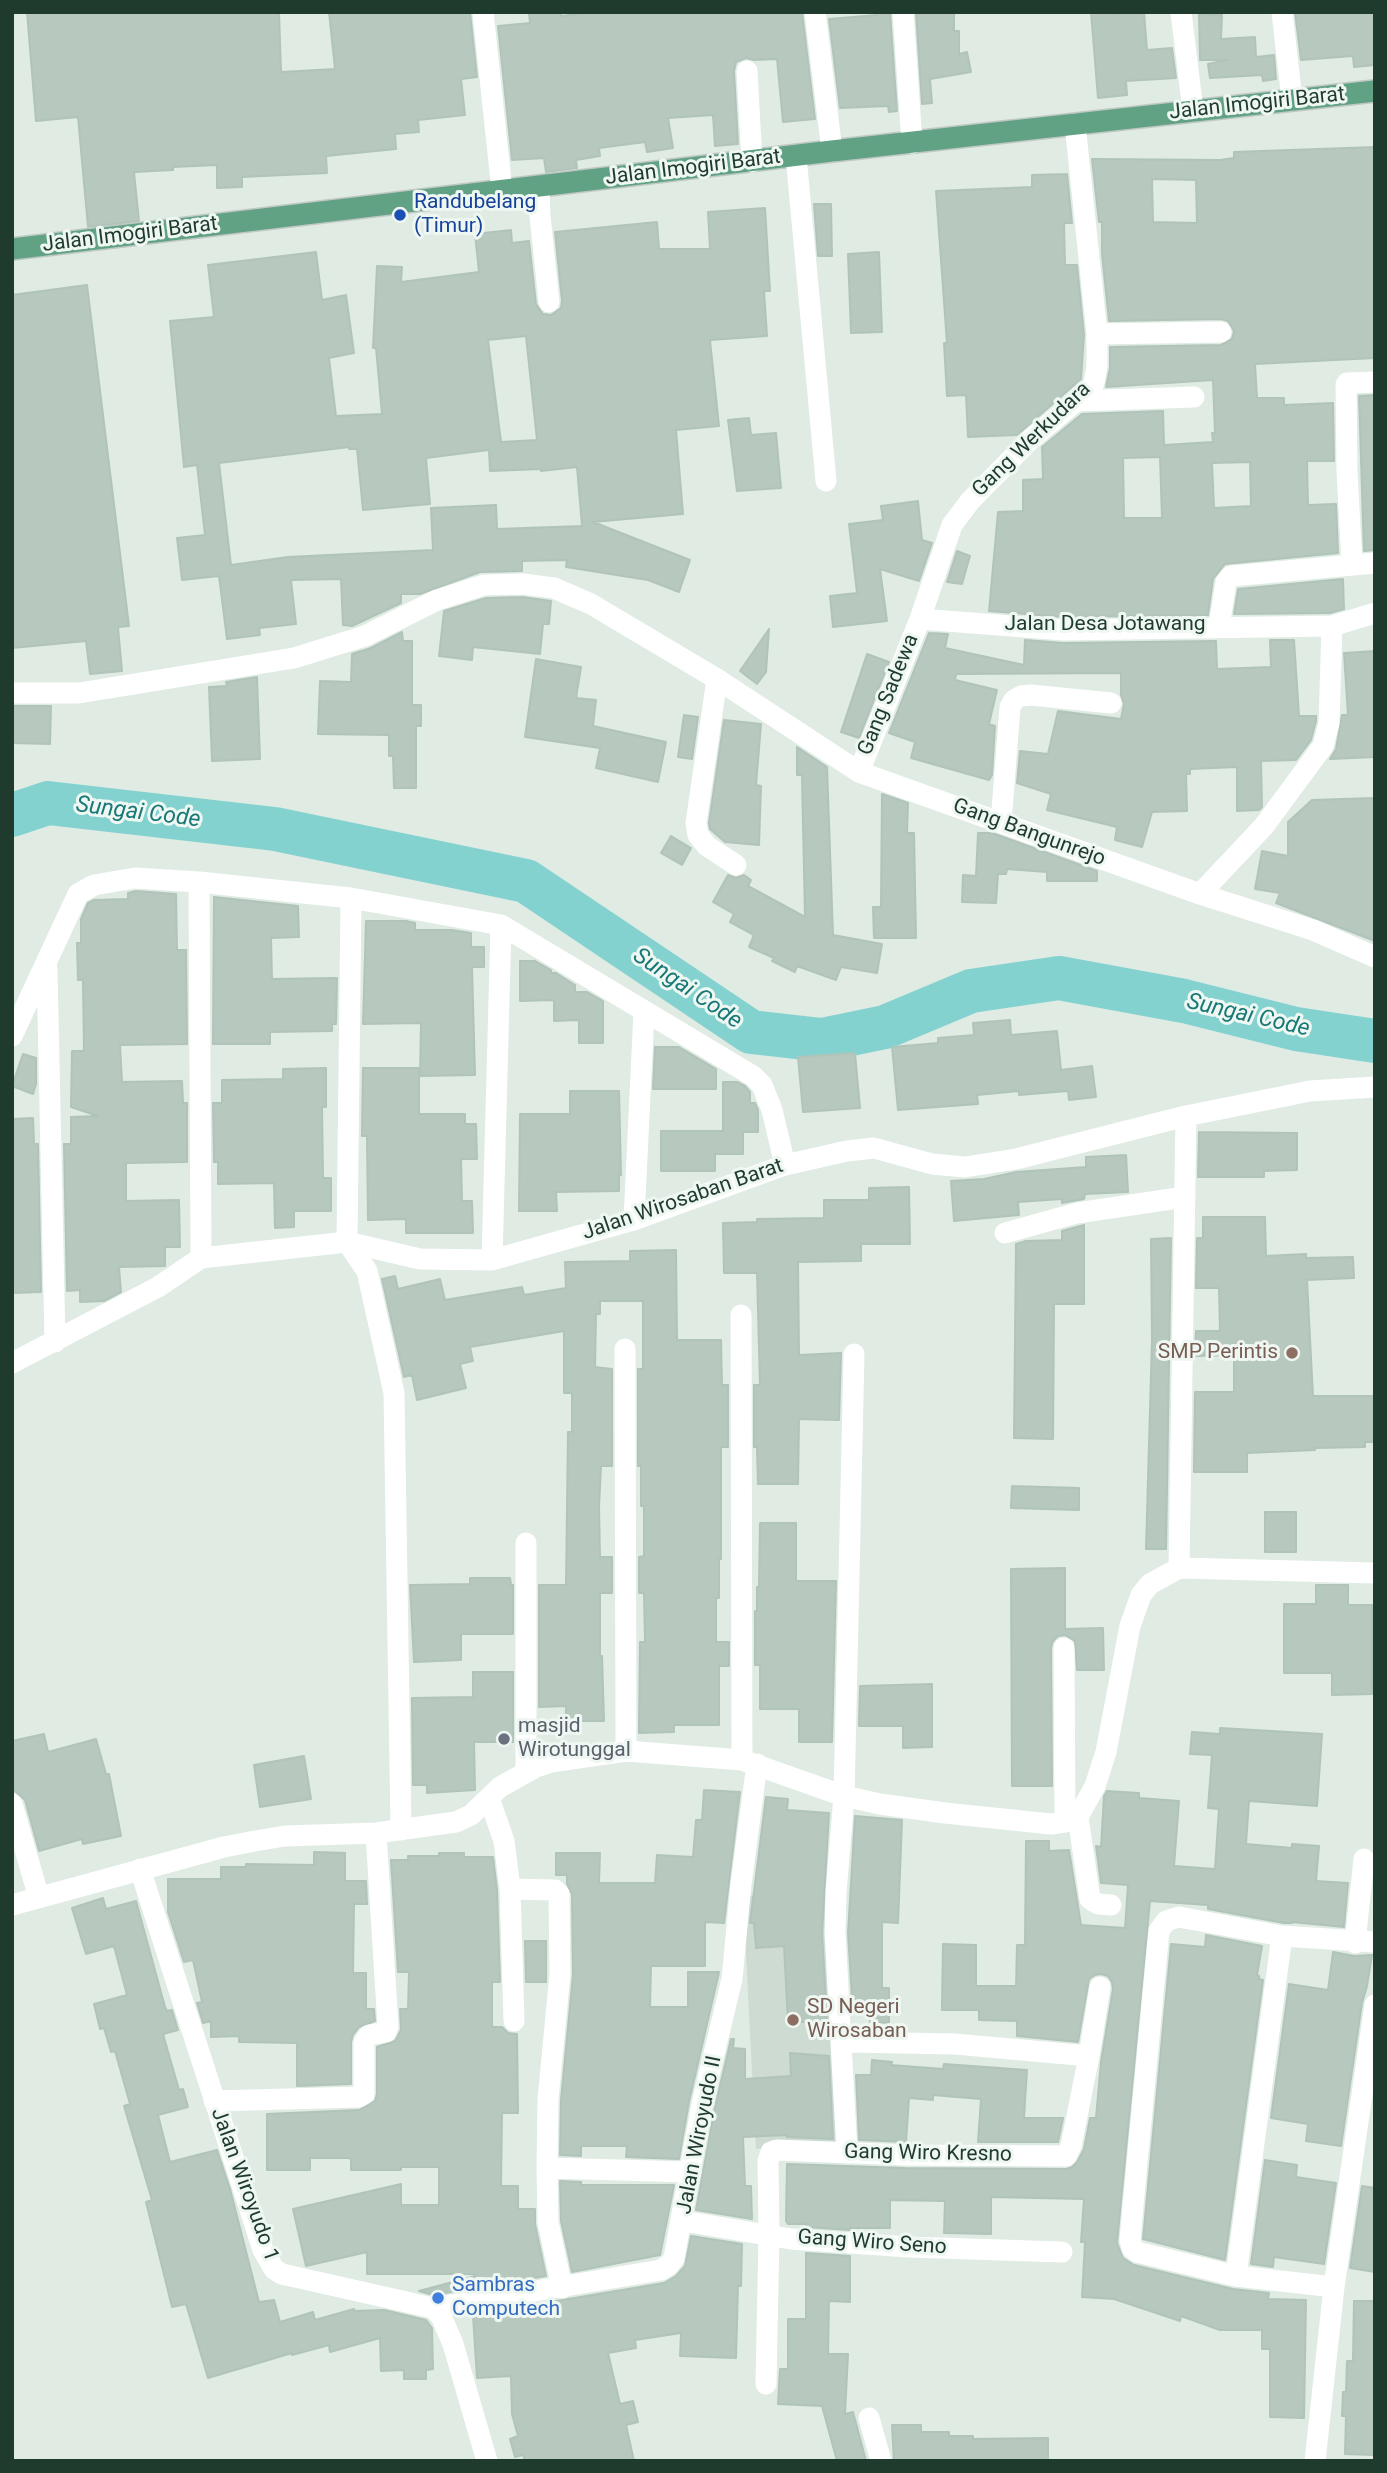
<!DOCTYPE html>
<style>
body{margin:0}
#map{position:relative;width:1387px;height:2473px;overflow:hidden;background:#dfebe3;font-family:Roboto,sans-serif}
canvas{display:block}
.frame{position:absolute;inset:0;border:14px solid #1f3b2e;pointer-events:none}
</style>
<div id="map">
<canvas width="1387" height="2473"></canvas>
<div class="frame"></div>
</div>
<script>
const context = document.querySelector('canvas').getContext('2d');
context.lineJoin = 'round';
function fill(path, color) { context.fillStyle = color; context.fill(path, 'evenodd'); }
const toPath = rows => new Path2D(rows.map(r => 'M' + r).join(''));
function strokePath(path, color, width, dash) { context.strokeStyle = color; context.lineWidth = width; context.lineCap = dash ? 'butt' : 'round'; context.setLineDash(dash || []); context.stroke(path); }
function label(font, color, halo, rows, align = 'center') {
  context.font = font + ' Roboto,sans-serif'; context.lineWidth = 6; context.setLineDash([]); context.textBaseline = 'middle'; context.strokeStyle = halo; context.fillStyle = color; for (const [text, x, y, turn = 0] of rows) {
    context.save(); context.translate(x, y); context.rotate((+turn || 0) * Math.PI / 180); context.textAlign = isNaN(turn) ? turn : align; if (halo) context.strokeText(text, 0, 0); context.fillText(text, 0, 0); context.restore();
  }
}
const built = toPath([
 [831,1891,844,2144,756,2149,743,1896]
]);
const river = toPath([
 [12,815,48,803,275,829,526,881,751,1032,822,1040,885,1027,971,991,1059,978,1184,1001,1296,1029,1375,1041]
]);
const building = toPath([
 [27,12,279,12,281,72,335,69,329,12,470,12,477,77,461,79,465,115,418,120,419,132,395,134,396,149,326,156,327,173,242,177,242,187,217,188,217,165,173,167,173,170,134,172,139,221,88,227,78,117,36,121,27,12],
 [529,12,561,12,561,16,598,12,802,12,815,119,783,122,777,59,754,60,746,58,736,62,734,71,738,144,715,146,713,115,668,118,673,148,647,152,645,142,599,148,600,156,576,160,577,168,546,172,544,158,512,160,498,26,530,23,529,12],
 [877,12,890,12,897,111,889,112,888,106,840,108,829,19,877,15,877,12],
 [916,12,954,12,954,31,959,31,959,54,967,52,971,72,930,79,932,103,922,104,916,12],
 [1091,12,1111,12,1111,14,1144,12,1147,50,1172,48,1176,78,1126,81,1127,95,1098,98,1091,12],
 [1295,12,1375,12,1375,65,1354,67,1353,56,1301,60,1295,12],
 [1199,14,1222,15,1221,39,1255,37,1256,57,1274,55,1276,79,1263,81,1262,75,1210,78,1208,64,1228,60,1200,60,1199,14],
 [1375,147,1375,358,1255,364,1257,398,1284,398,1284,405,1333,403,1334,461,1307,461,1308,505,1336,504,1338,553,1225,564,1213,579,1208,615,1063,617,989,611,998,512,1023,511,1023,480,1043,479,1042,447,1082,414,1163,411,1164,445,1213,442,1212,433,1215,433,1213,380,1106,387,1110,368,1110,347,1221,345,1232,339,1234,331,1228,321,1221,319,1109,321,1102,254,1102,222,1099,222,1092,159,1220,160,1234,158,1234,152,1375,147],
 [1152,179,1196,180,1197,223,1153,222,1152,179],
 [1160,457,1162,518,1124,518,1123,458,1160,457],
 [1250,462,1251,506,1214,508,1212,463,1250,462],
 [1067,174,1072,223,1064,223,1065,265,1077,265,1084,335,1081,379,1017,435,968,437,966,395,947,396,944,343,947,343,936,191,1032,187,1032,175,1067,174],
 [814,204,831,204,832,256,818,256,814,204],
 [765,208,770,291,764,291,767,336,710,340,719,426,676,430,683,514,593,522,690,560,679,592,648,580,566,567,567,560,522,561,522,571,480,572,420,594,401,594,401,603,352,626,343,625,341,579,291,580,296,624,259,628,260,635,227,639,219,576,182,580,177,538,205,535,197,465,184,467,170,321,214,317,208,265,316,252,322,300,346,295,354,353,329,358,336,416,382,414,376,348,373,348,377,266,402,267,401,282,479,272,475,234,511,230,512,243,529,241,536,304,543,314,551,315,561,308,562,301,555,232,657,222,659,249,710,249,708,212,765,208],
 [526,336,537,440,501,442,488,340,526,336],
 [349,447,349,449,357,449,363,510,430,504,426,458,489,450,490,471,541,469,541,471,577,467,582,526,497,529,496,505,431,508,433,550,288,557,231,565,219,463,349,447],
 [879,252,882,332,851,333,848,254,879,252],
 [87,285,129,626,118,627,122,671,90,674,86,641,12,648,12,295,87,285],
 [1375,395,1375,550,1364,551,1359,396,1375,395],
 [749,418,751,435,776,433,781,488,737,491,728,420,749,418],
 [918,501,922,540,932,543,919,581,880,569,887,621,833,627,830,596,857,593,849,524,883,520,881,506,918,501],
 [957,551,970,556,962,584,947,582,957,551],
 [1343,579,1344,609,1330,613,1234,614,1238,589,1343,579],
 [522,597,551,601,549,624,543,624,540,654,473,647,472,660,439,656,444,611,486,598,522,597],
 [769,629,766,672,757,684,740,671,769,629],
 [402,632,403,641,412,641,412,705,421,705,421,726,416,726,416,788,394,788,393,756,389,756,389,735,318,734,320,681,351,682,352,654,371,648,402,632],
 [929,633,948,634,945,648,1024,665,1025,640,1063,643,1216,641,1217,669,1271,667,1270,640,1294,640,1299,716,1316,716,1316,721,1311,740,1296,760,1261,761,1262,807,1259,810,1237,811,1237,767,1190,769,1190,774,1186,774,1187,811,1152,812,1142,847,1115,840,1117,827,1047,810,1051,794,1017,783,1020,751,1048,754,1058,711,1121,719,1124,704,1121,695,1121,673,956,674,955,680,997,690,989,724,995,726,992,775,989,780,911,758,915,742,889,733,929,633],
 [1375,651,1375,757,1330,759,1336,749,1342,715,1348,715,1344,653,1375,651],
 [867,654,889,662,859,738,841,732,867,654],
 [536,659,581,667,576,698,596,700,593,726,666,742,658,782,596,768,600,748,525,737,536,659],
 [257,677,260,759,212,761,209,687,227,686,226,682,257,677],
 [12,706,51,706,50,744,12,743,12,706],
 [684,715,698,717,692,759,678,757,684,715],
 [724,720,761,724,756,785,761,786,759,845,725,842,710,829,709,823,724,720],
 [797,747,827,767,833,935,882,944,877,973,841,967,836,980,797,966,795,972,772,961,774,958,749,947,754,935,730,922,734,914,713,902,728,875,736,878,744,875,751,880,748,886,805,917,802,775,797,775,797,747],
 [882,794,908,803,907,833,914,833,916,938,874,938,873,907,881,907,882,794],
 [1375,798,1375,941,1276,903,1280,893,1255,889,1262,851,1288,856,1288,822,1312,800,1375,798],
 [978,833,992,833,1097,871,1097,881,1047,881,1047,872,1007,869,1006,874,998,874,996,903,962,902,963,875,976,876,978,833],
 [671,836,691,848,682,865,661,853,671,836],
 [136,891,176,894,177,950,186,950,187,1044,120,1045,122,1082,182,1081,183,1103,187,1103,187,1162,126,1163,126,1201,179,1200,180,1247,165,1247,165,1266,119,1267,121,1292,104,1301,80,1302,80,1290,67,1291,64,1144,71,1144,71,1117,98,1116,71,1107,72,1051,84,1051,83,980,78,980,77,943,81,943,81,919,88,903,94,900,128,899,128,893,136,891],
 [214,897,298,906,299,937,271,938,272,979,337,978,336,1024,332,1024,332,1031,270,1032,270,1044,213,1044,214,897],
 [366,921,406,921,415,923,415,930,452,930,471,933,471,947,484,947,484,967,472,967,475,1075,420,1076,421,1023,363,1024,366,921],
 [520,961,535,961,551,970,551,973,556,973,575,985,575,992,587,992,603,1001,603,1043,579,1043,579,1020,554,1021,554,1000,520,1001,520,961],
 [1010,1020,1011,1035,1057,1031,1061,1070,1092,1066,1096,1097,1069,1100,1068,1091,1019,1095,1019,1091,977,1095,978,1104,898,1110,892,1047,938,1043,938,1038,974,1035,973,1023,1010,1020],
 [655,1047,679,1047,716,1069,716,1089,653,1089,655,1047],
 [855,1053,860,1108,803,1112,798,1057,855,1053],
 [23,1054,36,1058,36,1084,33,1094,12,1086,23,1054],
 [326,1068,326,1107,322,1107,323,1178,331,1178,331,1211,294,1211,294,1227,275,1228,274,1183,218,1184,218,1162,214,1162,213,1103,222,1103,222,1080,283,1079,283,1069,326,1068],
 [363,1068,419,1068,419,1114,465,1114,465,1124,476,1124,477,1159,461,1159,462,1201,472,1201,473,1233,406,1233,406,1219,368,1220,367,1136,362,1136,363,1068],
 [723,1082,737,1082,745,1086,750,1092,750,1103,755,1103,758,1110,758,1132,743,1132,743,1154,715,1154,715,1171,661,1171,661,1131,723,1131,723,1082],
 [570,1091,619,1091,621,1175,619,1175,619,1191,556,1192,557,1211,519,1211,520,1114,570,1114,570,1091],
 [33,1118,34,1144,38,1144,41,1292,12,1293,12,1119,33,1118],
 [1199,1132,1297,1133,1297,1170,1264,1171,1264,1177,1198,1177,1199,1132],
 [1126,1155,1128,1192,1085,1194,1084,1199,1062,1203,1062,1199,1018,1202,1019,1215,954,1221,951,1181,984,1179,1016,1172,1086,1167,1086,1157,1126,1155],
 [909,1187,910,1244,861,1244,861,1261,798,1262,799,1355,841,1353,839,1420,799,1419,798,1484,758,1484,757,1447,754,1447,754,1385,760,1385,757,1273,724,1273,723,1223,757,1222,757,1219,824,1218,824,1200,869,1200,869,1188,909,1187],
 [1203,1217,1265,1217,1266,1256,1306,1254,1306,1258,1353,1257,1354,1278,1307,1280,1313,1396,1375,1396,1375,1442,1365,1442,1365,1447,1315,1448,1315,1450,1247,1453,1247,1472,1194,1472,1195,1392,1234,1392,1234,1355,1195,1356,1196,1331,1220,1331,1219,1288,1196,1288,1197,1238,1203,1238,1203,1217],
 [1084,1225,1084,1304,1054,1304,1053,1439,1014,1438,1016,1244,1026,1241,1062,1240,1062,1231,1084,1225],
 [1171,1238,1166,1549,1146,1549,1152,1340,1151,1239,1171,1238],
 [676,1250,677,1340,721,1340,722,1385,728,1385,728,1447,721,1447,721,1559,719,1559,719,1598,716,1598,716,1642,729,1642,729,1666,719,1666,719,1725,674,1725,674,1732,639,1733,640,1642,645,1642,644,1593,639,1593,639,1557,644,1556,644,1506,641,1506,641,1466,638,1466,638,1369,643,1369,643,1301,600,1301,600,1314,596,1314,595,1367,612,1369,612,1466,601,1466,599,1507,600,1557,612,1557,612,1593,600,1593,600,1656,602,1656,604,1721,566,1721,566,1706,539,1707,539,1585,566,1585,568,1432,572,1432,572,1393,564,1393,564,1331,470,1347,473,1361,460,1364,466,1388,417,1400,412,1375,404,1377,382,1279,395,1276,398,1289,440,1279,445,1300,522,1287,524,1295,566,1288,565,1262,630,1261,630,1251,676,1250],
 [1012,1486,1079,1488,1079,1510,1011,1508,1012,1486],
 [1265,1512,1296,1512,1296,1552,1265,1552,1265,1512],
 [760,1523,796,1523,796,1581,836,1581,832,1742,799,1742,799,1709,760,1709,760,1665,755,1665,755,1611,757,1611,757,1587,759,1587,760,1523],
 [1065,1568,1065,1629,1103,1628,1104,1670,1077,1670,1075,1641,1065,1635,1058,1636,1053,1641,1051,1648,1052,1786,1012,1786,1011,1569,1065,1568],
 [470,1578,510,1578,511,1585,513,1585,513,1634,461,1634,461,1660,414,1662,410,1585,470,1584,470,1578],
 [1316,1585,1348,1585,1348,1605,1372,1605,1372,1694,1332,1695,1332,1673,1284,1673,1284,1604,1316,1604,1316,1585],
 [473,1672,513,1672,513,1742,474,1742,475,1790,427,1793,427,1785,413,1785,412,1698,473,1697,473,1672],
 [932,1684,932,1747,903,1748,903,1726,859,1726,860,1686,932,1684],
 [1220,1728,1322,1734,1317,1806,1249,1801,1246,1844,1292,1848,1292,1844,1319,1846,1316,1881,1348,1883,1344,1927,1292,1922,1292,1923,1284,1923,1208,1909,1208,1905,1150,1901,1117,2243,1123,2258,1134,2265,1233,2289,1269,2293,1268,2299,1306,2300,1304,2418,1270,2417,1270,2349,1262,2349,1262,2330,1220,2330,1181,2316,1180,2321,1114,2299,1082,2297,1085,2242,1081,2242,1084,2199,991,2197,991,2234,944,2233,945,2201,890,2200,890,2228,850,2228,850,2230,806,2227,806,2224,788,2224,786,2221,787,2164,905,2168,1066,2169,1072,2167,1077,2162,1084,2149,1090,2118,1096,2118,1101,2062,1113,1989,1112,1982,1108,1976,1101,1974,1095,1975,1089,1979,1078,2042,1017,2036,1017,2021,979,2020,979,2010,942,2010,943,1944,976,1945,976,1986,1016,1986,1017,1945,1025,1945,1026,1841,1049,1841,1049,1851,1069,1850,1081,1925,1125,1928,1128,1885,1101,1883,1096,1846,1101,1847,1104,1796,1107,1791,1139,1793,1139,1798,1179,1801,1174,1866,1215,1869,1219,1809,1208,1808,1212,1755,1190,1754,1192,1732,1220,1734,1220,1728],
 [44,1734,48,1752,96,1739,106,1774,109,1774,121,1836,83,1844,82,1839,39,1851,25,1800,15,1791,12,1780,12,1741,44,1734],
 [304,1756,311,1799,260,1807,254,1765,304,1756],
 [704,1790,740,1792,724,1923,705,1922,705,1966,651,1966,650,2007,688,2007,688,1972,719,1972,689,2102,679,2159,626,2157,627,2146,581,2146,581,2156,560,2155,561,2100,573,1975,572,1894,567,1884,567,1875,556,1875,556,1853,600,1853,599,1883,655,1883,657,1855,693,1857,696,1820,702,1820,704,1790],
 [766,1797,788,1799,787,1810,829,1813,822,1933,827,2022,788,2022,784,1946,756,1948,754,1923,750,1923,766,1797],
 [855,1816,902,1820,898,1923,882,1922,882,1988,889,1988,889,2023,870,2022,870,2014,853,2014,848,1933,855,1816],
 [314,1852,345,1853,345,1881,366,1881,367,1904,354,1904,353,1973,366,1973,366,2009,374,2009,375,2021,359,2027,353,2035,351,2042,351,2084,297,2086,297,2043,239,2042,239,2036,211,2037,211,2021,203,2023,197,2003,202,2002,193,1960,184,1962,168,1912,168,1879,221,1879,221,1867,246,1867,246,1864,314,1865,314,1852],
 [439,1853,464,1853,464,1857,493,1857,497,1890,500,1982,492,1982,492,2027,502,2027,508,2033,517,2034,518,2113,502,2113,501,2186,518,2186,518,2209,535,2209,535,2224,546,2276,433,2295,419,2291,475,2276,475,2274,367,2274,367,2252,306,2266,293,2209,401,2184,401,2205,439,2205,439,2167,401,2167,401,2170,351,2170,351,2159,349,2158,310,2158,310,2170,267,2170,267,2114,359,2110,375,2101,377,2094,377,2047,395,2041,401,2030,400,2009,408,2009,409,1972,398,1972,391,1860,408,1860,408,1856,439,1856,439,1853],
 [103,1898,106,1909,136,1901,165,2007,167,2011,172,2010,178,2030,163,2034,179,2090,183,2089,188,2107,158,2115,170,2162,217,2150,230,2189,259,2302,274,2300,280,2322,313,2312,315,2320,354,2309,354,2311,384,2310,426,2320,432,2328,433,2369,426,2370,426,2379,404,2379,404,2370,381,2371,380,2338,330,2352,329,2345,292,2355,292,2353,208,2378,186,2304,172,2307,146,2202,152,2200,124,2106,130,2104,115,2051,111,2052,104,2028,100,2029,94,2004,127,1995,114,1946,86,1954,72,1908,103,1898],
 [1206,1935,1262,1946,1257,1975,1259,1976,1259,1979,1263,1980,1225,2260,1143,2239,1171,1944,1205,1947,1206,1935],
 [525,1941,546,1941,546,1982,526,1982,525,1941],
 [1333,1952,1354,1956,1372,1955,1367,1986,1362,2003,1341,2146,1306,2141,1308,2124,1271,2118,1289,1984,1328,1990,1333,1952],
 [731,2039,734,2039,733,2048,745,2049,745,2079,791,2076,790,2053,829,2056,833,2139,787,2137,787,2135,743,2137,745,2186,751,2186,752,2219,696,2210,715,2107,731,2039],
 [872,2060,892,2062,891,2065,943,2069,944,2064,1027,2070,1024,2118,1063,2118,1058,2142,978,2142,981,2099,933,2095,933,2100,909,2098,906,2142,859,2140,856,2075,871,2075,872,2060],
 [1265,2160,1297,2165,1296,2177,1336,2183,1324,2264,1274,2257,1273,2267,1251,2264,1265,2160],
 [560,2181,581,2182,581,2185,674,2185,660,2255,572,2272,561,2221,560,2181],
 [1362,2186,1375,2188,1375,2272,1350,2268,1362,2186],
 [691,2236,742,2244,741,2286,738,2286,736,2358,680,2356,681,2333,635,2340,636,2348,608,2353,620,2404,633,2401,638,2422,626,2425,634,2461,525,2461,523,2455,515,2457,510,2439,518,2436,512,2414,511,2376,477,2378,473,2315,664,2283,676,2276,685,2266,691,2236],
 [806,2253,850,2256,850,2302,829,2301,828,2354,848,2354,845,2414,853,2412,866,2461,837,2461,822,2406,778,2404,780,2369,788,2369,788,2319,806,2319,806,2253],
 [1354,2301,1375,2301,1375,2455,1345,2454,1346,2416,1342,2416,1343,2392,1346,2392,1347,2361,1353,2361,1354,2301],
 [892,2425,921,2425,921,2432,949,2432,949,2436,973,2436,973,2439,1048,2438,1048,2461,894,2461,892,2425]
]);
const minor = toPath([
 [483,12,502,191],
 [815,12,832,151],
 [903,12,912,143],
 [1181,12,1193,111],
 [1282,12,1292,100],
 [747,71,752,162],
 [796,156,826,481],
 [539,187,540,216,549,302],
 [1097,334,1221,332],
 [1076,401,1194,397],
 [1352,565,1347,471,1346,385,1347,383,1375,382],
 [920,619,1063,630,1332,626,1375,613],
 [1219,626,1226,582,1231,576,1375,563],
 [717,679,696,823,698,835,707,846,736,865],
 [12,693,79,693,294,658,365,636,437,600,484,585,523,584,554,588,591,604,717,679,859,772,1200,894,1313,930,1375,957],
 [859,772,920,619,952,525,970,501,1031,439,1091,389,1094,383,1097,366,1097,334,1075,124],
 [1001,823,1010,707,1014,700,1021,696,1031,695,1111,703],
 [199,882,201,1258],
 [1200,894,1264,826,1323,746,1329,723,1332,626],
 [351,898,347,1242,367,1271,394,1393,401,1830],
 [47,969,55,1342],
 [12,1036,78,894,94,885,135,878,199,882,351,898,501,925,753,1076,762,1085,772,1110,785,1165],
 [634,1220,644,1011],
 [1005,1233,1077,1213,1185,1197],
 [492,1260,501,925],
 [741,1315,742,1760],
 [625,1349,626,1751],
 [12,1363,158,1287,201,1258,347,1242,420,1259,492,1260,634,1220,785,1165,847,1151,874,1148,932,1164,965,1167,1016,1159,1186,1116,1310,1091,1375,1087],
 [526,1543,526,1771],
 [1179,1568,1186,1116],
 [1064,1648,1065,1822],
 [489,1798,504,1841,510,1889,514,2021],
 [12,1804,39,1898],
 [1078,1817,1090,1899,1098,1904,1111,1905],
 [140,1869,263,2250,274,2269,282,2274,433,2308,441,2316,453,2344,487,2461],
 [510,1889,555,1890,559,1894,560,1974,548,2099,547,2168,548,2222,562,2288],
 [12,1905,224,1847,255,1841,285,1836,376,1833,456,1822,471,1815,500,1787,536,1767,551,1762,626,1751,742,1760,844,1796,880,1804,945,1813,1051,1824,1065,1822,1078,1817,1095,1786,1106,1752,1130,1626,1141,1595,1150,1584,1179,1568,1375,1573],
 [1355,1943,1364,1859],
 [841,2036,848,2042,955,2044,1089,2056],
 [214,2101,359,2097,364,2094,364,2042,369,2035,386,2032,388,2026,376,1833],
 [847,2153,835,1933,836,1893,844,1796,854,1354],
 [547,2168,691,2172],
 [683,2221,791,2239,909,2247,1062,2252],
 [1236,2276,1282,1936],
 [1334,2287,1236,2276,1137,2252,1132,2248,1130,2240,1133,2206,1159,1931,1166,1921,1179,1917,1282,1936,1375,1942],
 [433,2308,661,2270,669,2265,674,2258,702,2104,732,1979,741,1884,757,1764],
 [766,2384,769,2235,768,2161,771,2152,777,2150,905,2155,1066,2156,1071,2146,1089,2056,1100,1987],
 [869,2418,881,2461],
 [1315,2461,1334,2287,1375,2005]
]);
const major = toPath([
 [12,249,832,151,1375,91]
]);
const markers = [
 [400,215,7,"#1a4fb4"],
 [1292,1353,7,"#8d6e63"],
 [504,1739,7,"#6b7280"],
 [793,2020,7,"#8d6e63"],
 [438,2298,7,"#3f7fe0"]
];
const streetNames = [
 ["Jalan Imogiri Barat",1257,104,-6],
 ["Jalan Imogiri Barat",693,168,-7],
 ["Jalan Imogiri Barat",130,235,-7],
 ["Gang Werkudara",1032,440,-44],
 ["Jalan Desa Jotawang",1105,625],
 ["Gang Sadewa",889,695,-68],
 ["Gang Bangunrejo",1029,833,20],
 ["Jalan Wirosaban Barat",683,1200,-19],
 ["Jalan Wiroyudo II",700,2135,-79],
 ["Gang Wiro Kresno",928,2154,1],
 ["Jalan Wiroyudo 1",244,2185,70],
 ["Gang Wiro Seno",872,2243,4]
];
const transitNames = [
 ["Randubelang",414,203],
 ["(Timur)",414,227]
];
const educationNames = [
 ["SMP Perintis",1278,1353],
 ["SD Negeri",807,2008,"left"],
 ["Wirosaban",807,2032,"left"]
];
const worshipNames = [
 ["masjid",518,1727],
 ["Wirotunggal",518,1751]
];
const shopNames = [
 ["Sambras",452,2286],
 ["Computech",452,2310]
];
const waterNames = [
 ["Sungai Code",138,813,7],
 ["Sungai Code",687,989,34],
 ["Sungai Code",1248,1016,13]
];
fill(built, '#cddbd2');
strokePath(river, '#84d2d0', 44);
fill(building, '#b7c8be');
strokePath(building, '#b1c4b9', 2);
strokePath(major, '#c0c8c4', 24);
strokePath(minor, '#fff', 21);
strokePath(major, '#61a285', 21);
for (const [x, y, r, color] of markers) { const dot = new Path2D(); dot.arc(x, y, r, 0, 2 * Math.PI); context.fillStyle = color; context.fill(dot); strokePath(dot, '#eff7f2', 2.5); }
label('21px', '#1f3b2e', '#eff7f2', streetNames);
label('21px', '#164399', '#eff7f2', transitNames, 'left');
label('21px', '#785e54', '#eff7f2', educationNames, 'right');
label('21px', '#5b616d', '#eff7f2', worshipNames, 'left');
label('21px', '#366cbe', '#eff7f2', shopNames, 'left');
label('italic 23px', '#187877', '#eff7f2', waterNames);
</script>
